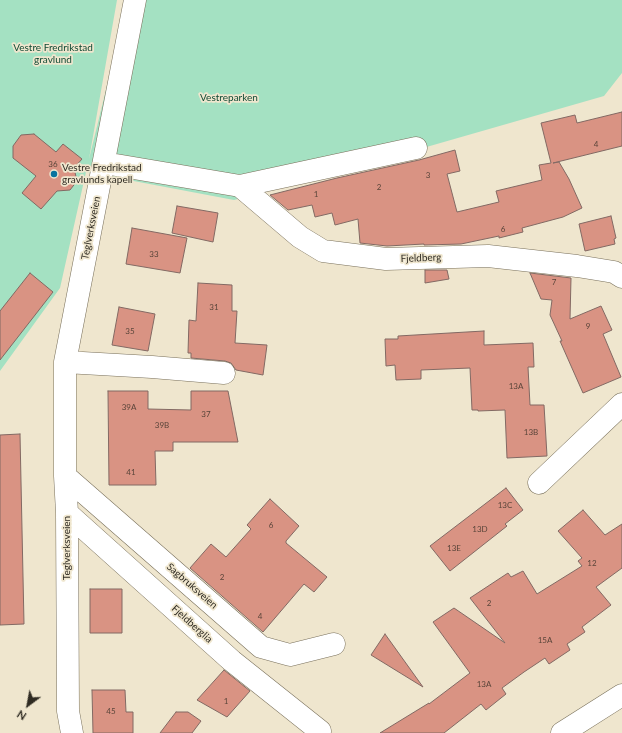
<!DOCTYPE html>
<style>
body{margin:0}
#map{position:relative;width:622px;height:733px;overflow:hidden;background:#efe6ce;font-family:Lato,sans-serif}
canvas{display:block}
.north{position:absolute;left:8px;top:685px;width:40px;height:40px;-webkit-text-stroke:3px #efe6ce;paint-order:stroke;rotate:212deg;font-size:11px;font-weight:700;line-height:16px;text-align:center;color:#2f2b22}
.north::after{content:'';display:block;margin:auto;width:14px;height:18px;background:#2f2b22;clip-path:polygon(50% 0,100% 100%,50% 72%,0 100%)}
</style>
<div id="map">
<canvas width="622" height="733"></canvas>
<div class="north">N</div>
</div>
<script>
const context = document.querySelector('canvas').getContext('2d');
context.lineJoin = 'round';
function fill(path, color) { context.fillStyle = color; context.fill(path, 'evenodd'); }
const toPath = rows => new Path2D(rows.map(r => 'M' + r).join(''));
function strokePath(path, color, width, dash) { context.strokeStyle = color; context.lineWidth = width; context.lineCap = dash ? 'butt' : 'round'; context.setLineDash(dash || []); context.stroke(path); }
function label(font, color, halo, rows, align = 'center') {
  context.font = font + ' Lato,sans-serif'; context.lineWidth = 3.5; context.setLineDash([]); context.textBaseline = 'middle'; context.strokeStyle = halo; context.fillStyle = color; for (const [text, x, y, turn = 0] of rows) {
    context.save(); context.translate(x, y); context.rotate((+turn || 0) * Math.PI / 180); context.textAlign = isNaN(turn) ? turn : align; if (halo) context.strokeText(text, 0, 0); context.fillText(text, 0, 0); context.restore();
  }
}
const green = toPath([
 [0,0,117,0,89,159,128,0,622,0,622,73,604,96,322,177,234,200,86,172,60,288,0,371]
]);
const building = toPath([
 [622,112,622,146,553,163,559,162,569,179,582,208,563,217,522,228,523,232,499,238,499,236,461,244,424,245,424,244,387,246,360,243,358,219,335,225,332,213,315,217,312,205,288,210,270,195,337,178,419,160,455,150,460,171,447,174,457,212,499,202,496,191,542,180,539,165,551,163,541,123,575,115,577,123,622,112],
 [34,134,56,152,63,144,82,159,74,168,77,181,70,190,57,191,41,209,22,193,36,176,13,158,13,146,21,135,34,134],
 [177,206,218,213,213,242,172,233,177,206],
 [611,216,616,238,614,239,615,244,585,251,579,224,611,216],
 [132,228,187,238,180,273,126,264,132,228],
 [425,270,447,270,449,279,425,283,425,270],
 [30,273,53,292,0,360,0,311,30,273],
 [530,273,571,278,570,319,601,306,612,330,603,334,621,377,583,393,560,341,562,341,550,315,552,300,541,299,530,273],
 [198,283,232,285,232,311,237,311,235,343,267,345,263,375,236,370,231,363,225,361,191,358,191,353,188,353,189,320,196,321,198,283],
 [119,307,155,314,148,351,112,345,119,307],
 [484,331,484,345,533,343,534,367,528,367,530,405,544,405,547,456,507,458,505,410,478,411,478,410,472,410,470,368,421,370,421,379,396,380,395,365,386,366,385,339,398,339,398,336,484,331],
 [108,391,148,391,148,409,191,410,191,391,228,391,238,442,173,442,173,451,155,451,156,485,109,485,108,391],
 [20,434,24,624,0,625,0,435,20,434],
 [506,488,523,510,505,524,507,526,450,571,430,546,506,488],
 [270,499,299,526,286,541,286,543,327,577,314,592,304,584,263,632,190,568,211,544,226,557,251,529,247,525,270,499],
 [583,510,605,535,622,524,622,568,596,587,611,605,582,627,585,632,567,644,570,650,549,664,545,658,524,672,502,688,506,694,486,710,481,704,444,733,380,733,429,703,429,704,470,673,433,622,454,608,505,643,470,598,508,573,511,577,523,571,537,594,582,566,578,561,582,558,558,531,583,510],
 [90,589,122,589,122,633,90,633,90,589],
 [385,634,423,687,371,655,385,634],
 [224,670,250,691,227,717,197,700,224,670],
 [92,690,125,690,126,712,133,712,133,733,93,733,92,690],
 [176,712,188,712,201,721,192,733,160,733,176,712]
]);
const minor = toPath([
 [104,163,240,186,300,237,323,251,386,259,488,256,577,266,614,272,622,277],
 [240,186,416,148],
 [65,362,152,367,224,373],
 [65,476,261,647,290,655,334,644],
 [539,483,622,404],
 [67,513,232,661,320,731],
 [72,733,68,711,67,513,65,476,65,362,135,0]
]);
const tertiary = toPath([
 [562,733,622,695]
]);
const markers = [
 [54,174,4,"#09749f"]
];
const numberNames = [
 ["4",596,144],
 ["36",53,164],
 ["3",428,175],
 ["2",379,187],
 ["1",316,194],
 ["6",503,229],
 ["33",154,254],
 ["7",554,282],
 ["31",214,307],
 ["9",588,326],
 ["35",130,331],
 ["13A",516,386],
 ["39A",129,407],
 ["37",206,414],
 ["39B",162,425],
 ["13B",531,432],
 ["41",131,472],
 ["13C",505,505],
 ["6",271,525],
 ["13D",480,529],
 ["13E",454,548],
 ["12",592,563],
 ["2",222,577],
 ["2",489,603],
 ["4",260,616],
 ["15A",545,640],
 ["13A",484,684],
 ["1",226,701],
 ["45",111,711]
];
const parkNames = [
 ["Vestre Fredrikstad",53,48],
 ["gravlund",53,60],
 ["Vestreparken",229,98]
];
const poiNames = [
 ["Vestre Fredrikstad",62,168],
 ["gravlunds kapell",62,180]
];
const streetNames = [
 ["Teglverksveien",91,228,-79],
 ["Fjeldberg",421,258,-2],
 ["Teglverksveien",67,548,-90],
 ["Sagbruksveien",192,586,41],
 ["Fjeldberglia",192,624,42]
];
fill(green, '#a4e1c2');
fill(building, '#d99383');
strokePath(building, '#826963', 1);
strokePath(minor, '#79705b', 23);
strokePath(tertiary, '#79705b', 23);
strokePath(minor, '#fff', 22);
strokePath(tertiary, '#fff', 22);
for (const [x, y, r, color] of markers) { const dot = new Path2D(); dot.arc(x, y, r, 0, 2 * Math.PI); context.fillStyle = color; context.fill(dot); strokePath(dot, '#efe6ce', 1.5); }
label('8px', '#5a453a', null, numberNames);
label('10px', '#104a34', '#efe6ce', parkNames);
label('10px', '#2f2b22', '#efe6ce', poiNames, 'left');
label('10px', '#2f2b22', '#efe6ce', streetNames);
</script>
